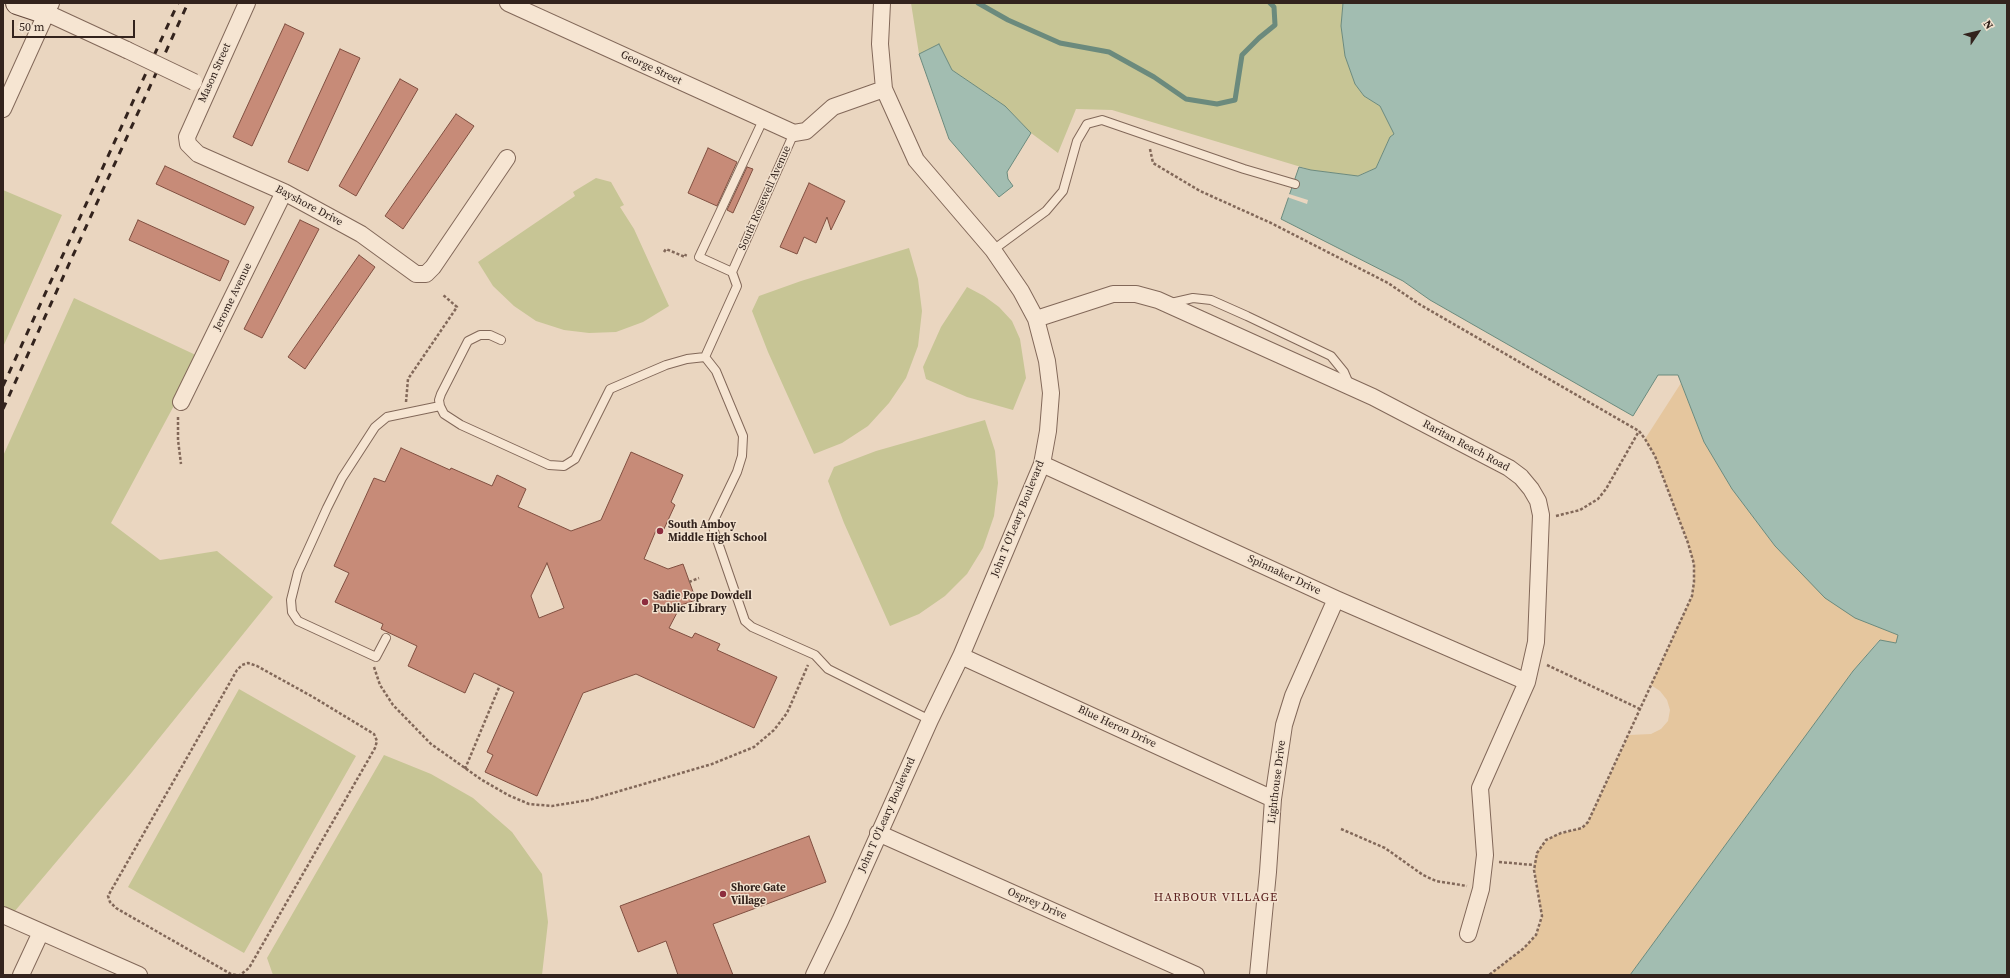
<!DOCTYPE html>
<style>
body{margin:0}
#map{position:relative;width:2010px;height:978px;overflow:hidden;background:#ead6c0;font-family:"Source Serif 4",serif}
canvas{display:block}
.frame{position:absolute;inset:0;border:4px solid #33231d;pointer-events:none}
.north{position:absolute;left:1958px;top:12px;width:40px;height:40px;-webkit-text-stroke:3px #f2e2cf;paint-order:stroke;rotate:55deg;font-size:11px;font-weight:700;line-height:16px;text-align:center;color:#33231d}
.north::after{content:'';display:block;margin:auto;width:14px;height:18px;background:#33231d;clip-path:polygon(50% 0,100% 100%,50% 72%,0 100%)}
.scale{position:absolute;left:12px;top:20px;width:123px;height:18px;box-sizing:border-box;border:2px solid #33231d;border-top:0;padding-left:5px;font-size:12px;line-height:14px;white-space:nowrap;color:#33231d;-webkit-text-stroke:3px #f2e2cf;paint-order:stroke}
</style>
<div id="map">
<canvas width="2010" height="978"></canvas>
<div class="frame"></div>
<div class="north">N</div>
<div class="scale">50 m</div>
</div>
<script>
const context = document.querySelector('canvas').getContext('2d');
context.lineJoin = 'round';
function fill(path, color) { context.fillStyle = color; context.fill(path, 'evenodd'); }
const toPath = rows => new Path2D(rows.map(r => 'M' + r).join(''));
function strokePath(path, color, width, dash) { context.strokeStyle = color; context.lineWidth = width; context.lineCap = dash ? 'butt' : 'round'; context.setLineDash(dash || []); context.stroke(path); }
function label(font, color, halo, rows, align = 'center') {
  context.font = font + ' "Source Serif 4",serif'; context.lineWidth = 3; context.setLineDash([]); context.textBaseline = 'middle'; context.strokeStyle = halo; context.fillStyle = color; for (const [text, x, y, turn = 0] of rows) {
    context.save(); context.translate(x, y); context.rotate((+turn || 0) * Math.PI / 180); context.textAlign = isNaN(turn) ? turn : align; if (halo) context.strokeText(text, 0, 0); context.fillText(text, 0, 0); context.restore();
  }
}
const green = toPath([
 [911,3,1343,3,1341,26,1345,56,1355,84,1364,96,1380,106,1394,134,1390,137,1376,168,1357,176,1311,170,1112,110,1076,109,1058,153,1031,133,1005,106,952,70,939,44,919,54],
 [596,178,611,182,624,205,620,207,634,229,669,306,643,322,616,332,589,333,564,330,536,321,514,306,493,286,478,262,575,196,573,192],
 [3,190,62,215,3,347],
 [909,248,918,279,922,311,918,346,906,378,889,403,868,426,842,443,814,454,768,352,752,311,759,296,801,281],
 [967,287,984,296,999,307,1012,321,1020,339,1026,378,1013,410,967,397,926,379,923,367,941,327],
 [74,298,200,357,111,523,160,560,217,551,273,597,132,772,9,918,3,915,3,456],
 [985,420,995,451,998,483,994,516,983,548,967,574,945,596,919,614,890,626,844,523,828,481,834,467,876,451],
 [239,689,356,756,244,953,128,887],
 [384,755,431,774,473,798,512,832,542,874,548,922,542,975,273,975,267,958]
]);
const sand = toPath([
 [1681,383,1704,442,1732,489,1775,546,1882,628,1898,635,1898,639,1896,643,1879,640,1853,671,1630,975,1489,975,1524,948,1536,935,1540,926,1542,916,1534,865,1537,853,1541,846,1553,836,1582,828,1588,822,1629,735,1651,734,1661,729,1668,721,1670,710,1667,700,1660,691,1651,685,1692,596,1694,582,1694,564,1688,543,1655,456,1645,439]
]);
const water = toPath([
 [1343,3,2007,3,2007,975,1630,975,1853,671,1880,640,1896,643,1898,635,1855,618,1825,598,1775,546,1732,489,1704,442,1678,375,1658,375,1633,416,1430,300,1403,281,1281,219,1299,167,1311,170,1358,176,1376,168,1390,137,1394,134,1380,106,1364,96,1355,84,1345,56,1341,26,1343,3],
 [939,44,952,70,1005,106,1031,133,1007,172,1008,179,1013,186,999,197,949,139,919,54,939,44]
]);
const pier = toPath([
 [1289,194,1308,200,1307,204,1287,197]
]);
const stream = toPath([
 [978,3,1008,20,1060,43,1109,52,1154,77,1186,99,1217,104,1235,100,1242,55,1259,38,1275,25,1274,7,1270,3]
]);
const building = toPath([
 [285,24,304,33,252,146,233,137,285,24],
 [340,49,360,58,308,171,288,162,340,49],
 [400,79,418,89,356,196,339,186,400,79],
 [456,114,474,126,403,229,385,216,456,114],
 [708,148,737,162,717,206,688,193,708,148],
 [165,166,254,207,245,225,156,184,165,166],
 [747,167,753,169,733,213,727,210,747,167],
 [809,183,845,201,831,230,827,217,816,243,804,237,797,254,780,247,809,183],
 [138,220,229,261,220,281,129,240,138,220],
 [300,220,319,229,262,338,244,329,300,220],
 [359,255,375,267,305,369,288,357,359,255],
 [401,448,450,470,451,468,492,486,497,475,526,489,518,507,571,531,601,520,631,452,683,475,671,502,675,505,663,531,657,528,644,559,668,569,683,564,696,600,681,605,669,628,692,638,695,633,720,644,717,650,777,677,754,728,636,674,583,693,537,796,485,772,493,755,487,752,514,692,474,673,465,693,408,666,417,646,381,629,383,624,335,602,349,573,334,566,374,478,385,482,401,448],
 [547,563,564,608,539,618,531,596,547,563],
 [809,836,826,882,713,924,733,975,678,975,666,941,638,952,620,906,809,836]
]);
const path = toPath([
 [1150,149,1153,163,1200,191,1271,223,1388,283,1419,304,1639,431,1645,439,1655,456,1688,543,1694,564,1694,582,1692,596,1588,822,1582,828,1561,833,1546,840,1537,853,1534,870,1542,916,1536,935,1524,948,1489,975],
 [664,252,666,249,685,257,686,254],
 [406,402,408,379,457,307,442,294],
 [178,417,178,440,181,464],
 [1556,516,1580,510,1598,499,1606,489,1639,431],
 [689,582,699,578],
 [1547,665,1640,709],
 [374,667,380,685,393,705,431,744,482,780,508,795,529,804,552,806,589,800,712,764,754,747,774,730,787,713,808,665],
 [465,769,500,685],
 [1341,829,1385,848,1423,875,1436,881,1467,886],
 [1499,862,1534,865],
 [236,975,231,974,116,908,110,902,108,896,237,670,242,665,248,663,257,666,313,697,374,734,377,741,375,748,249,968,240,975]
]);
const lane = toPath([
 [993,250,1046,211,1063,191,1077,141,1087,124,1102,120,1244,169,1295,184],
 [732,272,699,257,763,120],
 [1171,303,1193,298,1211,300,1247,316,1331,356,1344,372,1350,386],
 [501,340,490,335,480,335,468,341,441,394,439,400,440,406,444,414,461,425,549,465,564,466,575,459,610,389,666,365,687,359,705,357],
 [705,357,716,371,743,436,742,456,737,472,713,522,714,531,745,621,752,627,815,655,828,669,930,720],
 [705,357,737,286,732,272,794,133],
 [386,638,376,657,298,621,292,612,291,600,298,572,327,508,342,478,375,427,387,417,440,406]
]);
const street = toPath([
 [247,3,187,137,188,144,198,154,284,192,361,234,416,274,426,274,433,267,507,158],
 [508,3,794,133,806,131,833,107,884,89],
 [47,13,127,50],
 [3,109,51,3],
 [1036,319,1113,294,1136,294,1158,300,1373,397,1509,468,1521,477,1531,489,1538,501,1541,515,1536,642,1527,682,1480,788,1485,855,1481,889,1468,934],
 [181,402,284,192],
 [1042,464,1336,599,1527,682],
 [961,656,1273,799],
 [878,833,1196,975],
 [3,915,139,975],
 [21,975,41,932],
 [814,975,840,921,930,720,961,656,1042,464,1048,431,1051,393,1047,361,1036,319,1021,291,993,250,916,160,884,89,880,44,882,3],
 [1258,975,1268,872,1273,799,1284,725,1293,696,1336,599]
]);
const secondary = toPath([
 [17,3,47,13]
]);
const rail = toPath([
 [3,386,178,3],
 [3,409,188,3]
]);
const streetBridge = toPath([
 [127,50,194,82]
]);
const markers = [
 [660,531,4,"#8d2d3e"],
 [645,602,4,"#8d2d3e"],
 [723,894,4,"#8d2d3e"]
];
const streetNames = [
 ["George Street",651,68,25],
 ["Mason Street",215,73,-66],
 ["South Rosewell Avenue",765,198,-66],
 ["Bayshore Drive",309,206,28],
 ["Jerome Avenue",233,297,-64],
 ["Raritan Reach Road",1466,446,28],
 ["John T O'Leary Boulevard",1018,519,-68],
 ["Spinnaker Drive",1284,575,25],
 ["Blue Heron Drive",1117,727,25],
 ["Lighthouse Drive",1277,782,-83],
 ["John T O'Leary Boulevard",887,815,-66],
 ["Osprey Drive",1037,904,24]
];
const poiNames = [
 ["South Amboy",668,525],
 ["Middle High School",668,538],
 ["Sadie Pope Dowdell",653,596],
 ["Public Library",653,609],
 ["Shore Gate",731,888],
 ["Village",731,901]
];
const neighbourhoodNames = [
 ["HARBOUR VILLAGE",1216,898]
];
fill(green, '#c7c595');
fill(sand, '#e5c69e');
fill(water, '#a2bdb1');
strokePath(water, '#6b8a7d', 1);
fill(pier, '#ead6c0');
strokePath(stream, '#6b8a7d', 5);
fill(building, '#c78b78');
strokePath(building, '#804f40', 1);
strokePath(lane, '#826859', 10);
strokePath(street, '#826859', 18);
strokePath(secondary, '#64493c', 24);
strokePath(path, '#826859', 2.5, [3, 2]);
strokePath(lane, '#f6e5d2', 8);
strokePath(street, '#f6e5d2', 16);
strokePath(secondary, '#f6e5d2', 22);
strokePath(rail, '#33231d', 3, [7, 7]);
strokePath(streetBridge, '#826859', 18, []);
strokePath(streetBridge, '#f6e5d2', 16);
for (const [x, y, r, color] of markers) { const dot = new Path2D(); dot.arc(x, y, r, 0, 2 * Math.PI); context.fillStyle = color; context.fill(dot); strokePath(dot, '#f2e2cf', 1.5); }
label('11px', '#33231d', '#f2e2cf', streetNames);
label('bold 11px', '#33231d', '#f2e2cf', poiNames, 'left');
context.letterSpacing = '1px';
label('12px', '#5c211f', '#f2e2cf', neighbourhoodNames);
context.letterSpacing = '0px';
</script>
